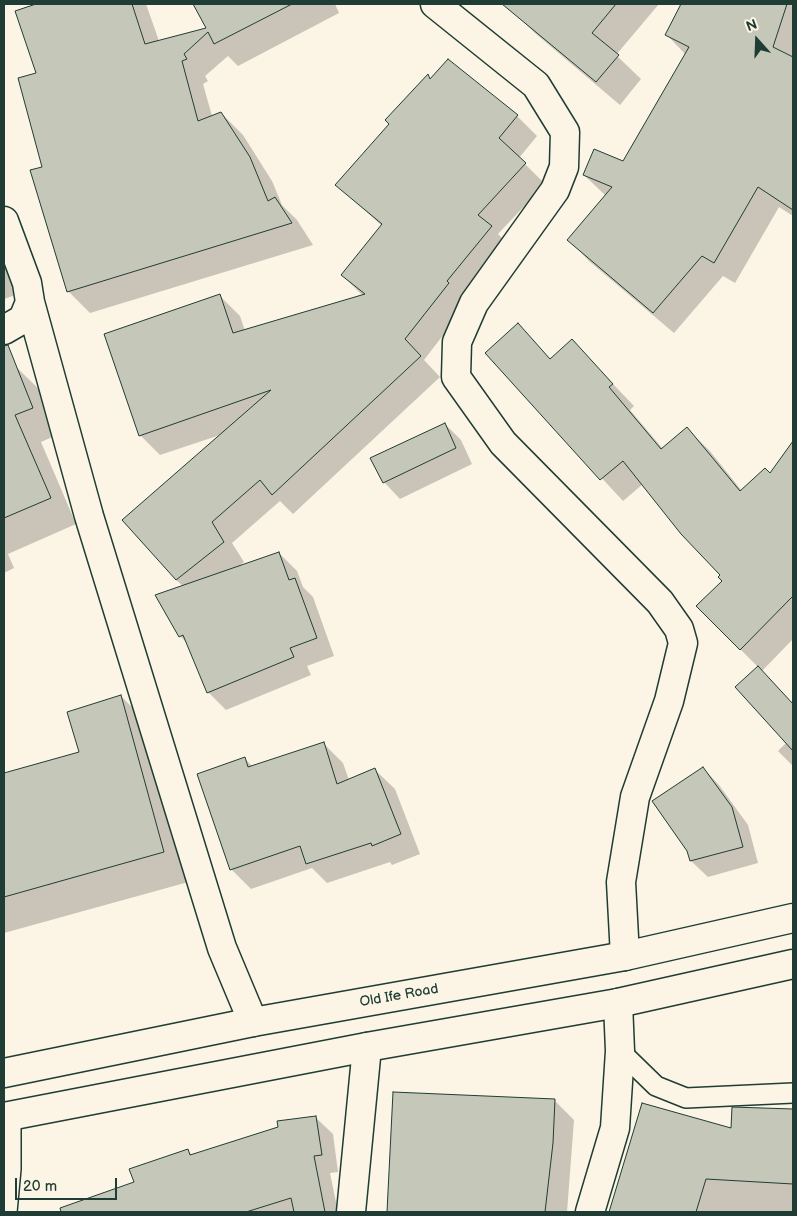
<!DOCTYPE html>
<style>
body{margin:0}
#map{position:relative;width:797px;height:1216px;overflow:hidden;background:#fcf5e5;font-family:"Balsamiq Sans",sans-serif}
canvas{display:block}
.frame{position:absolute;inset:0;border:5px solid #1f3d34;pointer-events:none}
.north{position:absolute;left:732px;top:15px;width:50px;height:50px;-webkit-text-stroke:4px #fcf5e5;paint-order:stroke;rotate:340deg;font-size:14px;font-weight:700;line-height:20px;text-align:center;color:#1f3d34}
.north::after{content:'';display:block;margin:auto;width:18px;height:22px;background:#1f3d34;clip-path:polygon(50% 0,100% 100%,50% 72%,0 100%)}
.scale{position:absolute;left:15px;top:1178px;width:102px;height:22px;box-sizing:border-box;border:2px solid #1f3d34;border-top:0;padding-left:6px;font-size:15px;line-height:18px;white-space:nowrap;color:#1f3d34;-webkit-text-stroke:4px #fcf5e5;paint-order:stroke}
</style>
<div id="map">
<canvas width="797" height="1216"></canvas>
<div class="frame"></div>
<div class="north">N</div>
<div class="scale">20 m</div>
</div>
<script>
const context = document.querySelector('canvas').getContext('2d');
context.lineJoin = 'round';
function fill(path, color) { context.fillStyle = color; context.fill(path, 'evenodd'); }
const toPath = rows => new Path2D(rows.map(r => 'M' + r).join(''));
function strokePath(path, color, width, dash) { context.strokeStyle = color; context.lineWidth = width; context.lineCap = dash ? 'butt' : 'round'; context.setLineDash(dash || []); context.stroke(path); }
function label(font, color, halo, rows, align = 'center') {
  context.font = font + ' "Balsamiq Sans",sans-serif'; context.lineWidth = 4; context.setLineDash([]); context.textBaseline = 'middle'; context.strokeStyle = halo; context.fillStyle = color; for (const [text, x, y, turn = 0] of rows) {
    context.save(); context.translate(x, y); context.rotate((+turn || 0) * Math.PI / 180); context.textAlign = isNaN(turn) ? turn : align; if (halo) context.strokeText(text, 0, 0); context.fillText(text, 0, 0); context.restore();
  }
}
const shadow = toPath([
 [40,4,146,4,159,41,208,28,195,4,335,4,339,13,238,66,228,56,205,76,208,81,203,84,212,116,221,113,243,135,272,181,282,205,297,220,313,245,90,313,68,291,43,168,38,74,17,11],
 [519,4,659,4,616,55,641,79,620,105,536,34,512,11],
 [682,4,790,4,793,7,793,216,779,207,735,283,723,276,674,333,589,261,569,240,606,196,584,175,624,163,686,55,667,35],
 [448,61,517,116,537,136,519,158,545,184,498,234,511,247,424,360,440,377,293,514,280,501,232,543,244,562,238,567,279,553,297,571,303,587,313,597,334,656,307,666,311,675,226,710,208,692,188,644,180,636,183,586,176,580,223,434,160,455,140,435,220,296,240,316,245,331,363,296,342,275,382,226,337,185,390,124,428,76,431,80],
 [4,244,21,293,4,299],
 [518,325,551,360,572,341,634,406,630,410,663,449,687,429,709,450,742,491,763,472,793,501,793,639,762,671,793,704,793,766,778,751,787,742,758,667,740,649,721,575,643,484,623,501,486,353],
 [14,365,41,391,59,434,41,442,76,524,8,554,14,568,4,573,4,369],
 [445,424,461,440,472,464,400,499,384,482],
 [121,696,149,725,192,881,4,933,4,774,80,753],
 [324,744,343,763,349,780,375,770,395,789,420,854,392,865,390,862,327,883,312,868,251,889,231,869,245,759,253,767],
 [703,768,719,785,748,825,758,863,708,877,691,861],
 [394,1094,554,1100,574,1120,567,1212,388,1212],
 [643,1104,732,1130,733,1108,793,1111,793,1212,611,1212],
 [315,1117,333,1134,338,1172,330,1173,338,1212,148,1212,146,1199,188,1151,193,1156]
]);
const building = toPath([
 [36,4,132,4,145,44,206,28,193,4,292,4,214,44,208,32,184,54,187,59,182,61,198,121,221,112,250,157,268,201,275,197,292,223,67,292,30,170,42,167,18,78,36,73,15,11,36,4],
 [502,4,616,4,592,33,619,55,596,82,502,4],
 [681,4,787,4,773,47,793,57,793,210,758,187,714,263,702,256,653,313,567,240,612,187,583,175,594,149,623,161,689,47,665,35,681,4],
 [448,59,518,115,499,138,526,163,478,215,492,226,447,281,449,283,405,339,421,356,272,495,260,480,212,522,224,542,176,580,122,520,271,390,139,436,104,334,220,294,233,333,365,294,341,275,382,224,335,185,389,124,385,120,428,74,430,79,448,59],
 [518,323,550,359,572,339,613,384,609,387,661,449,687,427,740,491,765,468,770,473,793,441,793,596,740,650,696,606,722,581,718,577,720,575,681,534,623,461,600,480,485,353,518,323],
 [8,345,33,408,15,415,51,498,4,518,4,346,8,345],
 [445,423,456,448,383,483,370,458,445,423],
 [279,552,289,580,295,578,317,638,290,648,294,657,207,693,183,635,179,637,155,595,279,552],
 [758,666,793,704,793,751,735,687,758,666],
 [121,695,164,852,4,897,4,773,79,752,67,712,121,695],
 [324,742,337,784,375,768,401,834,372,846,371,843,306,864,300,846,230,870,197,774,245,757,248,767,324,742],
 [703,767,732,807,743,847,690,861,687,851,652,801,703,767],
 [393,1092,555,1099,553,1143,545,1212,387,1212,393,1092],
 [642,1103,731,1128,732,1107,793,1109,793,1184,706,1179,696,1212,609,1212,642,1103],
 [316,1116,322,1155,314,1156,325,1212,294,1212,291,1198,246,1212,61,1212,60,1208,134,1182,129,1169,188,1149,190,1155,278,1127,277,1121,316,1116]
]);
const service = toPath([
 [620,1051,656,1086,686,1098,793,1093],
 [7,1212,11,1169,11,1116]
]);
const minor = toPath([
 [435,4,536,85,565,132,564,167,555,190,474,303,457,342,456,377,503,443,660,602,679,629,683,643,669,701,635,797,621,882,625,956],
 [4,221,27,283,30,302,23,319,4,330],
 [30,302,89,516,222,948,253,1022],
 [351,1212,367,1047],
 [590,1212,615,1128,620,1051,618,1003]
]);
const primary = toPath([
 [4,1073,253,1022,625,956,793,918],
 [4,1117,367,1047,618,1003,793,964]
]);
const streetNames = [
 ["Old Ife Road",399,996,-10]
];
fill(shadow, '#0003');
fill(building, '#c5c7b9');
strokePath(building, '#1f3d34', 1);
strokePath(service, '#1f3d34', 22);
strokePath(minor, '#1f3d34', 31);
strokePath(primary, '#1f3d34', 31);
strokePath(service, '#fcf5e5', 19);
strokePath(minor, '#fcf5e5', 28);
strokePath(primary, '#fcf5e5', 28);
label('14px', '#1f3d34', '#fcf5e5', streetNames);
</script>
